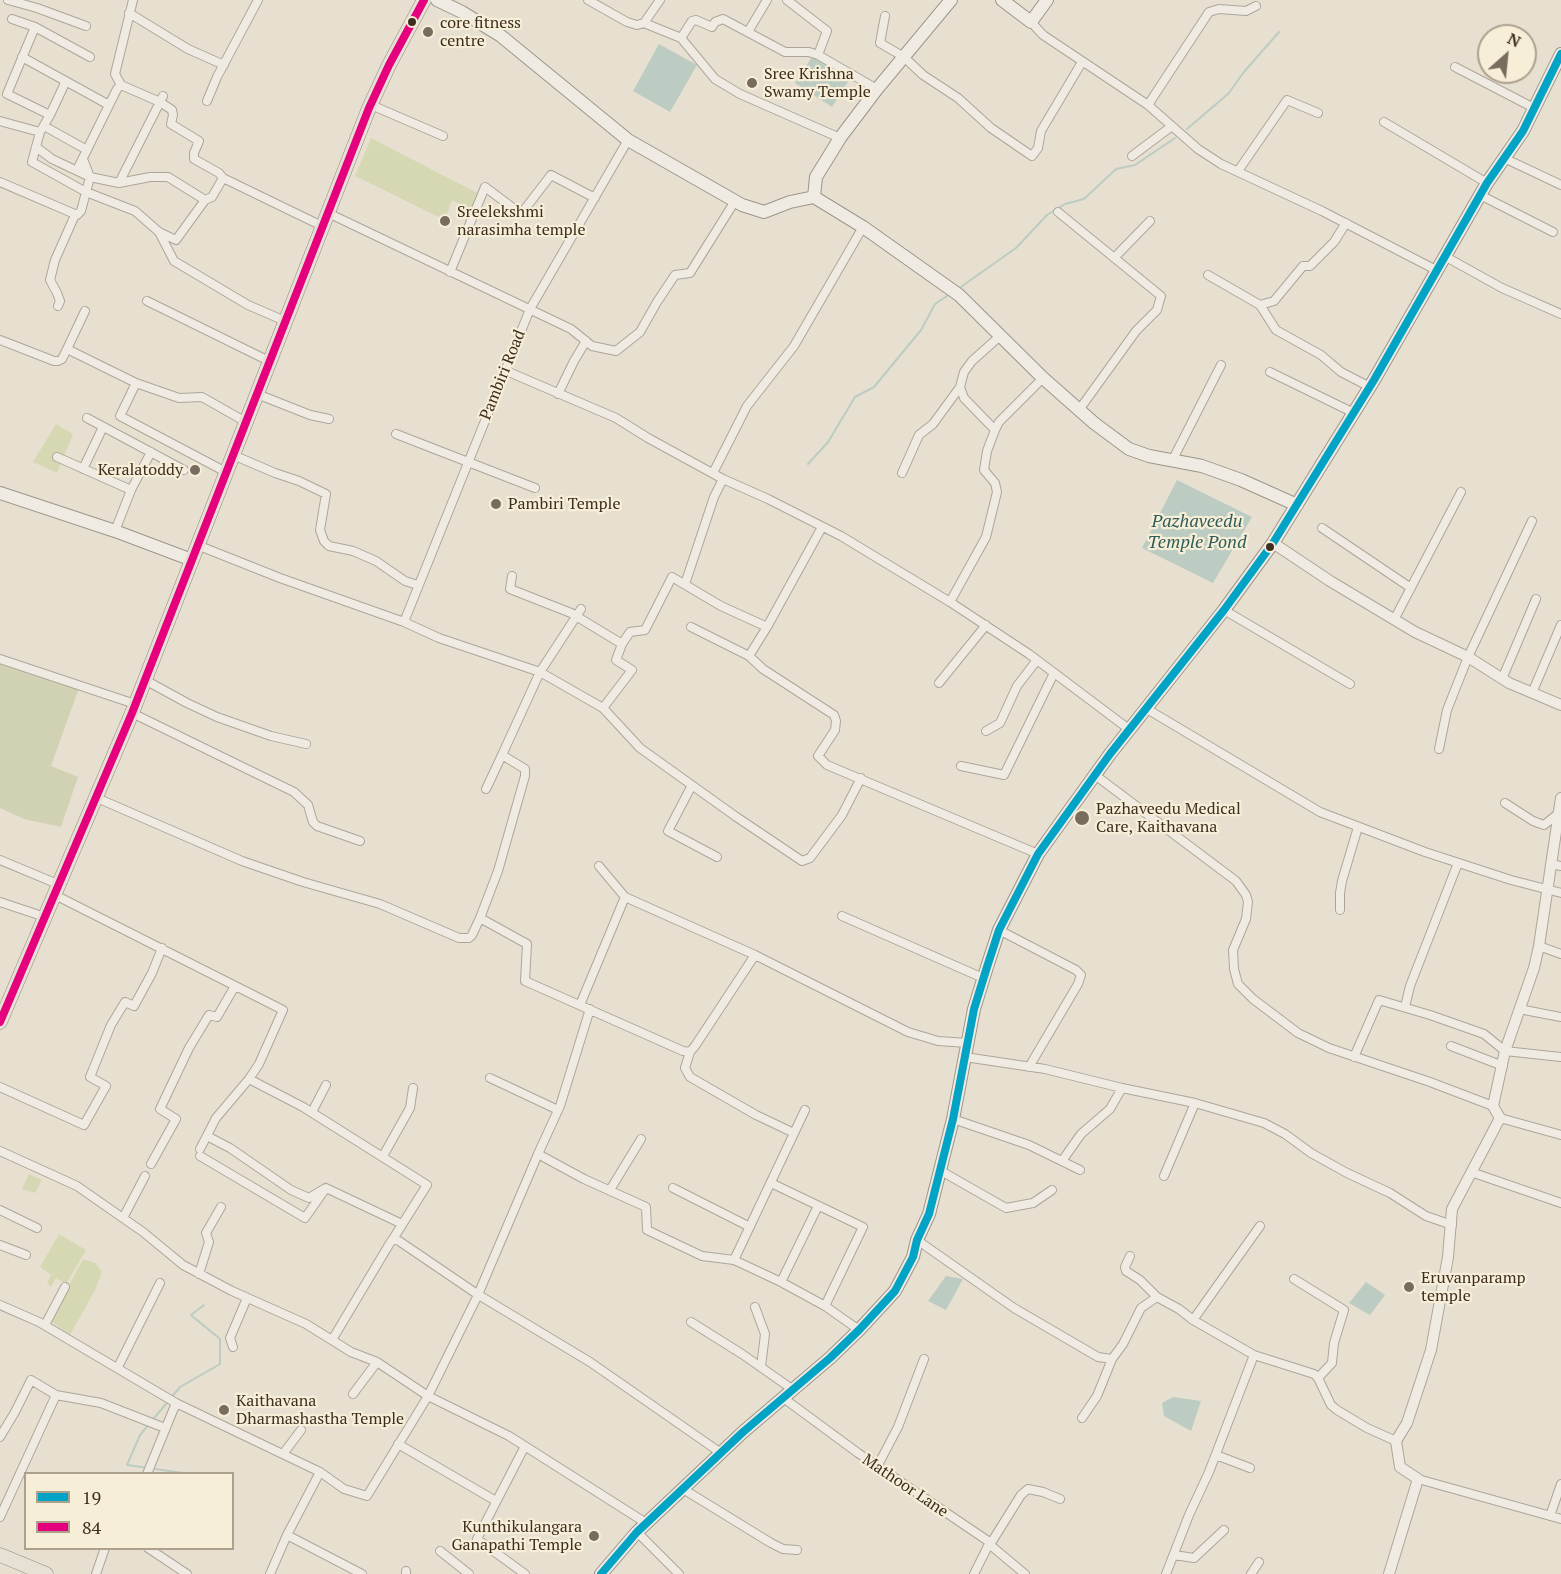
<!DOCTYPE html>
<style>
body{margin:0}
#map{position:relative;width:1561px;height:1574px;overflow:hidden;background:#e7e0d1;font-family:"PT Serif",serif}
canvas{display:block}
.legend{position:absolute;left:24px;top:1472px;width:210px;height:78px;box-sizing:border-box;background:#f7eed8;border:2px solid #ada18e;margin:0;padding:8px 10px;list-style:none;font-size:18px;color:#3d2e20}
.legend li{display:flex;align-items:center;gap:12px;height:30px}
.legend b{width:30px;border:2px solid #ada18e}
.north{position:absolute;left:1477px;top:24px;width:60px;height:60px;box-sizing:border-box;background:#f7eed8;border:2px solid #ada18e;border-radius:50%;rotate:27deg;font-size:16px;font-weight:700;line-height:24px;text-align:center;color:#3d2e20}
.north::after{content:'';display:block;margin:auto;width:21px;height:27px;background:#786c5e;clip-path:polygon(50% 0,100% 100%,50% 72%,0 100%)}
</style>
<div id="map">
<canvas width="1561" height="1574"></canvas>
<ul class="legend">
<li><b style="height:8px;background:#03a3c5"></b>19</li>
<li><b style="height:8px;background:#e5007d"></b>84</li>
</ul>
<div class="north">N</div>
</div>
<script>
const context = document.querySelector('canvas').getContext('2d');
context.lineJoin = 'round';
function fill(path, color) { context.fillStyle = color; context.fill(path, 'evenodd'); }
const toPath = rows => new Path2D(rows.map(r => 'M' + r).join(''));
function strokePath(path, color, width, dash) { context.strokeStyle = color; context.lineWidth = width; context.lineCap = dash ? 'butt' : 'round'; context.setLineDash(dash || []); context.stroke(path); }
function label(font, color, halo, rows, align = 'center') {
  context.font = font + ' "PT Serif",serif'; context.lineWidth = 4.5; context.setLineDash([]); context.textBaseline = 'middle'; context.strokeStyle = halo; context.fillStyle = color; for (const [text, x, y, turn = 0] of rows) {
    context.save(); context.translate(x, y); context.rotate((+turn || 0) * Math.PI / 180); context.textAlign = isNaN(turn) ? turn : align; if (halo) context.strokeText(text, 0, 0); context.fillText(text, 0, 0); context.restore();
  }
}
const green = toPath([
 [371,138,479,194,473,211,452,200,445,220,355,176],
 [56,424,73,434,57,473,33,462],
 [29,1174,42,1180,35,1193,22,1189],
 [59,1234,86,1250,66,1284,56,1278,51,1287,47,1283,51,1275,40,1267],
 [83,1259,95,1263,102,1272,95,1290,70,1335,50,1321]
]);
const cemetery = toPath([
 [0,661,79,688,51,766,78,777,61,827,24,819,0,808]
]);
const water = toPath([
 [659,44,697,65,670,112,633,91],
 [812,57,849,80,832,107,795,83],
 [1177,480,1252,517,1213,583,1142,548],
 [946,1276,963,1279,946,1310,928,1301],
 [1366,1282,1385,1295,1370,1315,1349,1303],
 [1173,1397,1201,1401,1191,1431,1164,1416,1162,1403]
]);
const stream = toPath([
 [1187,129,1229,93,1243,73,1279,32],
 [958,289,1016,248,1047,215,1065,204,1084,199,1116,169,1135,165,1175,138],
 [808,464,828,442,855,397,874,387,921,330,935,304,950,294],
 [190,1474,127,1465,140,1435,180,1387,220,1364,220,1339,191,1315,204,1305]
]);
const minor = toPath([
 [8,0,37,8,86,26],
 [588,0,627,22,637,25,644,23,681,38,692,21,696,20,712,27,715,22,723,19,785,52,809,52,818,55,877,89],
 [787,0,827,31,818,55],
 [129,13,188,49,224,65],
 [885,16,880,43,904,57,923,75,958,98,991,128,1032,156,1038,148,1041,131,1082,62],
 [12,19,35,27,90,57],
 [1031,22,1043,35,1148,105,1198,149,1221,164,1322,211,1438,271],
 [644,23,660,0],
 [35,27,7,94,50,115,40,132],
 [748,32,767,0],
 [681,38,715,79,740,94,840,138],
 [22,57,109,105],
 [1455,67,1534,108],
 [121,85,115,74,133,0],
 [207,101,217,77,258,0],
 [371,105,443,136],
 [1148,105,1209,12,1219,9,1246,11,1256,6],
 [50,115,66,81],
 [0,121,40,132,32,162,86,192,135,211,159,232,174,261,248,305,285,321],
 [1384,122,1487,183],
 [44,126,87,150],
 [36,147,52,159,90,177,119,183,150,177,168,177,205,200,212,197,223,178,322,226],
 [1132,156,1172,126],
 [1504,158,1561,185],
 [77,170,117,89,121,85,160,102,172,110,173,115,171,124,199,141,194,153,194,159,219,173,223,178],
 [1238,171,1287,100,1318,113],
 [0,182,77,215,81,211,90,177,83,159],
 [119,183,163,96],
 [1480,195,1553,232],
 [1058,212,1161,296,1157,310,1136,331,1079,410],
 [328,213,571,329,592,346,616,351,640,332,657,302,675,275,690,273,735,201],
 [159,232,176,240,205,200],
 [1446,257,1502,288,1561,314],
 [1114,258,1150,221],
 [450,272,485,187,521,214,551,175,595,198],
 [1208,275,1260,305,1276,330,1321,355,1341,372,1370,387],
 [147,301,269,361],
 [1260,305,1274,301,1303,266,1310,266,1334,242,1346,223],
 [58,306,60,301,57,293,50,280,55,260,75,215],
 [0,340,54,361,58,361,62,359,67,349,85,311],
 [67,349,136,383,120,416,226,472],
 [504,370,616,418,648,438,723,479,768,499,841,536,950,602,1029,654,1130,730],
 [1270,372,1354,413],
 [136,383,179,398,202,397,246,422],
 [257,394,310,415,329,419],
 [558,394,574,361,586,341],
 [87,418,184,470],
 [995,430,964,398,960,387,964,372,972,361,1000,336],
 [396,434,535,488],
 [233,455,275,473,299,481,326,494,320,530,324,541,329,546,353,551,376,561,405,581,418,585],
 [57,457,131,490],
 [1172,461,1221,365],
 [83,469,103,427],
 [713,473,747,406,794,346,863,227],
 [902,473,919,435,933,424,960,387],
 [1322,528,1411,588],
 [115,531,131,490,151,452],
 [197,545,280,578,404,622,439,638,540,672,603,708,640,748,735,816,802,861,810,858,842,815,861,778],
 [512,576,510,589,571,613,622,644,630,632,645,630,672,577,721,606,767,627,822,527],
 [685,584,714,497,723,479],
 [950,602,986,537,997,492,995,483,984,470,987,451,995,430,999,422,1043,378],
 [1224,610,1350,684],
 [1394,620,1461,492],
 [404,622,530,309,628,140],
 [691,627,749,656,763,669,834,715,836,721,835,730,818,756,827,765,1038,854],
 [749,656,767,627],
 [0,659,135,704],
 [1502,679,1536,599],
 [145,680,187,703,217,717,271,736,306,744],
 [939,683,986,625],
 [1532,693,1561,625],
 [603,708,632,670,616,660,622,644],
 [1147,709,1320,812,1425,852,1511,880,1561,893],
 [132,713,294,792,308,805,313,822,317,826,360,841],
 [986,731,1000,723,1017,686,1037,660],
 [1439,749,1447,710,1468,657,1532,521],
 [961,766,1004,775,1054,673],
 [1095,775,1236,881,1246,895,1248,902,1246,919,1233,950,1234,969,1238,984,1253,999,1298,1033,1329,1048,1430,1082,1493,1106],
 [692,785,668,831,717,857],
 [486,789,502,755],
 [97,798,242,861,303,882,380,904,459,938,469,938,472,935,480,918,527,944,525,981,683,1051,690,1052,695,1046,755,955,908,1032,938,1041,967,1043],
 [1505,803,1533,821,1544,825,1559,813,1561,814],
 [0,860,60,885],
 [1552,864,1561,866],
 [599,866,625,897,755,955],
 [55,895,283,1010,259,1064,249,1079,303,1107,427,1185,393,1239],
 [0,902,45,917],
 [1340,910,1340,893,1342,881,1358,827],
 [842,916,983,978],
 [480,918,498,871,525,776,525,769,502,755,540,672,581,609],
 [999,930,1076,970,1081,975,1078,984,1029,1067],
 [1539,946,1561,954],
 [580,1005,625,897],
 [1405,1007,1410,986,1458,863],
 [1519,1009,1561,1017],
 [1451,1046,1503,1066],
 [690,1052,685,1068,690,1077,756,1115,794,1133],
 [965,1057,1045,1069,1122,1088,1195,1103,1264,1123,1285,1134,1311,1153,1347,1173,1390,1193,1426,1216,1452,1225],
 [1354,1057,1379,1000,1430,1015,1484,1034,1505,1051,1561,1057],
 [490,1078,558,1110],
 [0,1087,84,1125,106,1086,90,1077,111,1025,125,1002,134,1006,152,973,162,948],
 [312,1112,326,1085],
 [1500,1118,1561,1135],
 [953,1119,1029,1145,1080,1170],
 [207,1136,230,1148,291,1190,309,1198,324,1189],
 [200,1149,216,1118,249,1079],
 [0,1151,77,1186,143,1232,183,1265,232,1291,306,1324,351,1352,377,1362,428,1396,367,1496,344,1489,320,1472],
 [538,1154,560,1106,590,1009],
 [200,1156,305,1218,326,1188,402,1224],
 [383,1156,410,1108,413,1088],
 [1062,1161,1081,1134,1110,1109,1122,1088],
 [151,1164,176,1119,160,1109,189,1048,209,1015,217,1017,235,986],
 [941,1171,1006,1208,1033,1203,1052,1190],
 [1471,1172,1561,1203],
 [1164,1176,1195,1103],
 [771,1183,863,1227,825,1306],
 [673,1188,750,1227],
 [610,1190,641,1139],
 [0,1210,37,1228],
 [123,1218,145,1176],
 [917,1240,1014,1308,1098,1357,1112,1359,1123,1344,1141,1308,1157,1297,1179,1309,1193,1320,1254,1355,1314,1374,1318,1378,1331,1405,1337,1410,1367,1428,1396,1441],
 [0,1245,26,1255],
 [1130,1256,1125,1267,1126,1271,1140,1280,1157,1297],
 [734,1260,805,1110],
 [199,1274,209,1242,206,1233,221,1207],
 [1294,1279,1344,1310,1334,1343,1332,1363,1318,1378],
 [781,1282,818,1206],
 [0,1305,39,1322,176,1403,320,1472,287,1535,362,1574],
 [755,1307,765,1334,761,1367],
 [1193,1320,1260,1226],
 [691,1322,742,1354,792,1389],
 [45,1325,65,1287],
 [332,1340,390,1243,393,1239,399,1241,477,1294,590,1362,721,1453],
 [233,1347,230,1338,247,1298],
 [118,1367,160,1283],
 [353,1394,377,1362],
 [782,1397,858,1453,991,1543,989,1544,1025,1574],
 [1082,1418,1097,1396,1112,1359],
 [0,1437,15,1412,31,1380,56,1395,101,1403,165,1428],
 [398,1444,496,1501],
 [283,1454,301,1430],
 [1216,1455,1250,1468],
 [878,1465,898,1427,924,1359],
 [147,1474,176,1403],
 [1418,1479,1561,1519],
 [683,1489,771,1543,783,1549,797,1550],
 [1550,1516,1561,1484],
 [0,1517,56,1395],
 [646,1523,509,1436,428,1396,477,1297,538,1154,584,1179,646,1207,647,1230,702,1256,734,1260,781,1282,825,1306,859,1330],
 [637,1532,679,1574],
 [991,1543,1021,1495,1028,1489,1043,1492,1060,1499],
 [148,1548,187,1574],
 [440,1551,469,1574],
 [1174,1555,1194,1558,1224,1530],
 [96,1574,105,1548],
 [270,1574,287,1535],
 [406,1574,406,1571],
 [525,1574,477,1539,525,1446],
 [974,1574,989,1544],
 [1166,1574,1189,1515,1209,1472,1254,1355],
 [1251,1574,1259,1562]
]);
const tertiary = toPath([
 [1273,543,1330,581,1415,632,1468,657,1509,683,1561,705],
 [1389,1574,1418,1479,1400,1467,1396,1441,1407,1423,1431,1350,1448,1257,1452,1209,1500,1118,1493,1106,1505,1051,1534,968,1539,946,1561,798]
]);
const secondary = toPath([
 [437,0,462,12,501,36,628,140,742,205,764,212,790,202,814,197],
 [1002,0,1031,22,1047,0],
 [814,197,863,227,959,295,1043,378,1094,423,1129,449,1149,456,1202,466,1241,480,1297,505],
 [814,197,816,177,840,138,877,89,951,0],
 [0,493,115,531,192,560],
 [601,1574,637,1532,743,1432,830,1358,859,1330,895,1291,913,1257,917,1240,929,1214,953,1119,974,1009,987,967,999,930,1038,854,1110,754,1224,610,1273,543,1374,380,1487,183,1523,131,1561,54]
]);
const primary = toPath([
 [0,1022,132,713,369,108,389,65,424,0],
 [0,1555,46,1574]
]);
const bus1 = toPath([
 [601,1574,637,1532,743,1432,830,1358,859,1330,895,1291,913,1257,917,1240,929,1214,953,1119,974,1009,987,967,999,930,1038,854,1110,754,1224,610,1273,543,1374,380,1487,183,1523,131,1561,54]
]);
const bus2 = toPath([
 [0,1022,132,713,369,108,389,65,424,0]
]);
const markers = [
 [412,22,5,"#3d2e20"],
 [428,32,6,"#786c5e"],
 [752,83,6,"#786c5e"],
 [445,221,6,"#786c5e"],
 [195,470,6,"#786c5e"],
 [496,504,6,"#786c5e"],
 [1270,547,5,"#3d2e20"],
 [1082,818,8,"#786c5e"],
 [1409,1287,6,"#786c5e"],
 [224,1410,6,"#786c5e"],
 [594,1536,6,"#786c5e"]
];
const poiNames = [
 ["core fitness",440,23],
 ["centre",440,41],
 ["Sree Krishna",764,74],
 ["Swamy Temple",764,92],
 ["Sreelekshmi",457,212],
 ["narasimha temple",457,230],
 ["Keralatoddy",183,470,"right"],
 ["Pambiri Temple",508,504],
 ["Pazhaveedu Medical",1096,809],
 ["Care, Kaithavana",1096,827],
 ["Eruvanparamp",1421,1278],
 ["temple",1421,1296],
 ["Kaithavana",236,1401],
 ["Dharmashastha Temple",236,1419],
 ["Kunthikulangara",582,1527,"right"],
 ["Ganapathi Temple",582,1545,"right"]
];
const streetNames = [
 ["Pambiri Road",503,375,-68],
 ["Mathoor Lane",905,1486,34]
];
const waterNames = [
 ["Pazhaveedu",1197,522],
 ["Temple Pond",1197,543]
];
fill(green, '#d6d7b3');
fill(cemetery, '#d1d1b3');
fill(water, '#bcccc2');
strokePath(stream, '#bcccc2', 2);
strokePath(minor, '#ada599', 10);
strokePath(tertiary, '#ada599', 12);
strokePath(secondary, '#9c958a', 14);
strokePath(primary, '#928b80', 15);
strokePath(minor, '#efebe3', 8);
strokePath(tertiary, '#efebe3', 10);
strokePath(secondary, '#efebe3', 12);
strokePath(primary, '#e6e1d4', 14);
strokePath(bus1, '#03a3c5', 8);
strokePath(bus2, '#e5007d', 8);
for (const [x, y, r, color] of markers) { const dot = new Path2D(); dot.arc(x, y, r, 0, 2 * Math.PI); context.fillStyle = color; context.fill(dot); strokePath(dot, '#f7eed8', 2); }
label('16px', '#3d2e20', '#f7eed8', poiNames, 'left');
label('16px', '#3d2e20', '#f7eed8', streetNames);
label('italic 18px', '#2f5d5a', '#f7eed8', waterNames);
</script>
